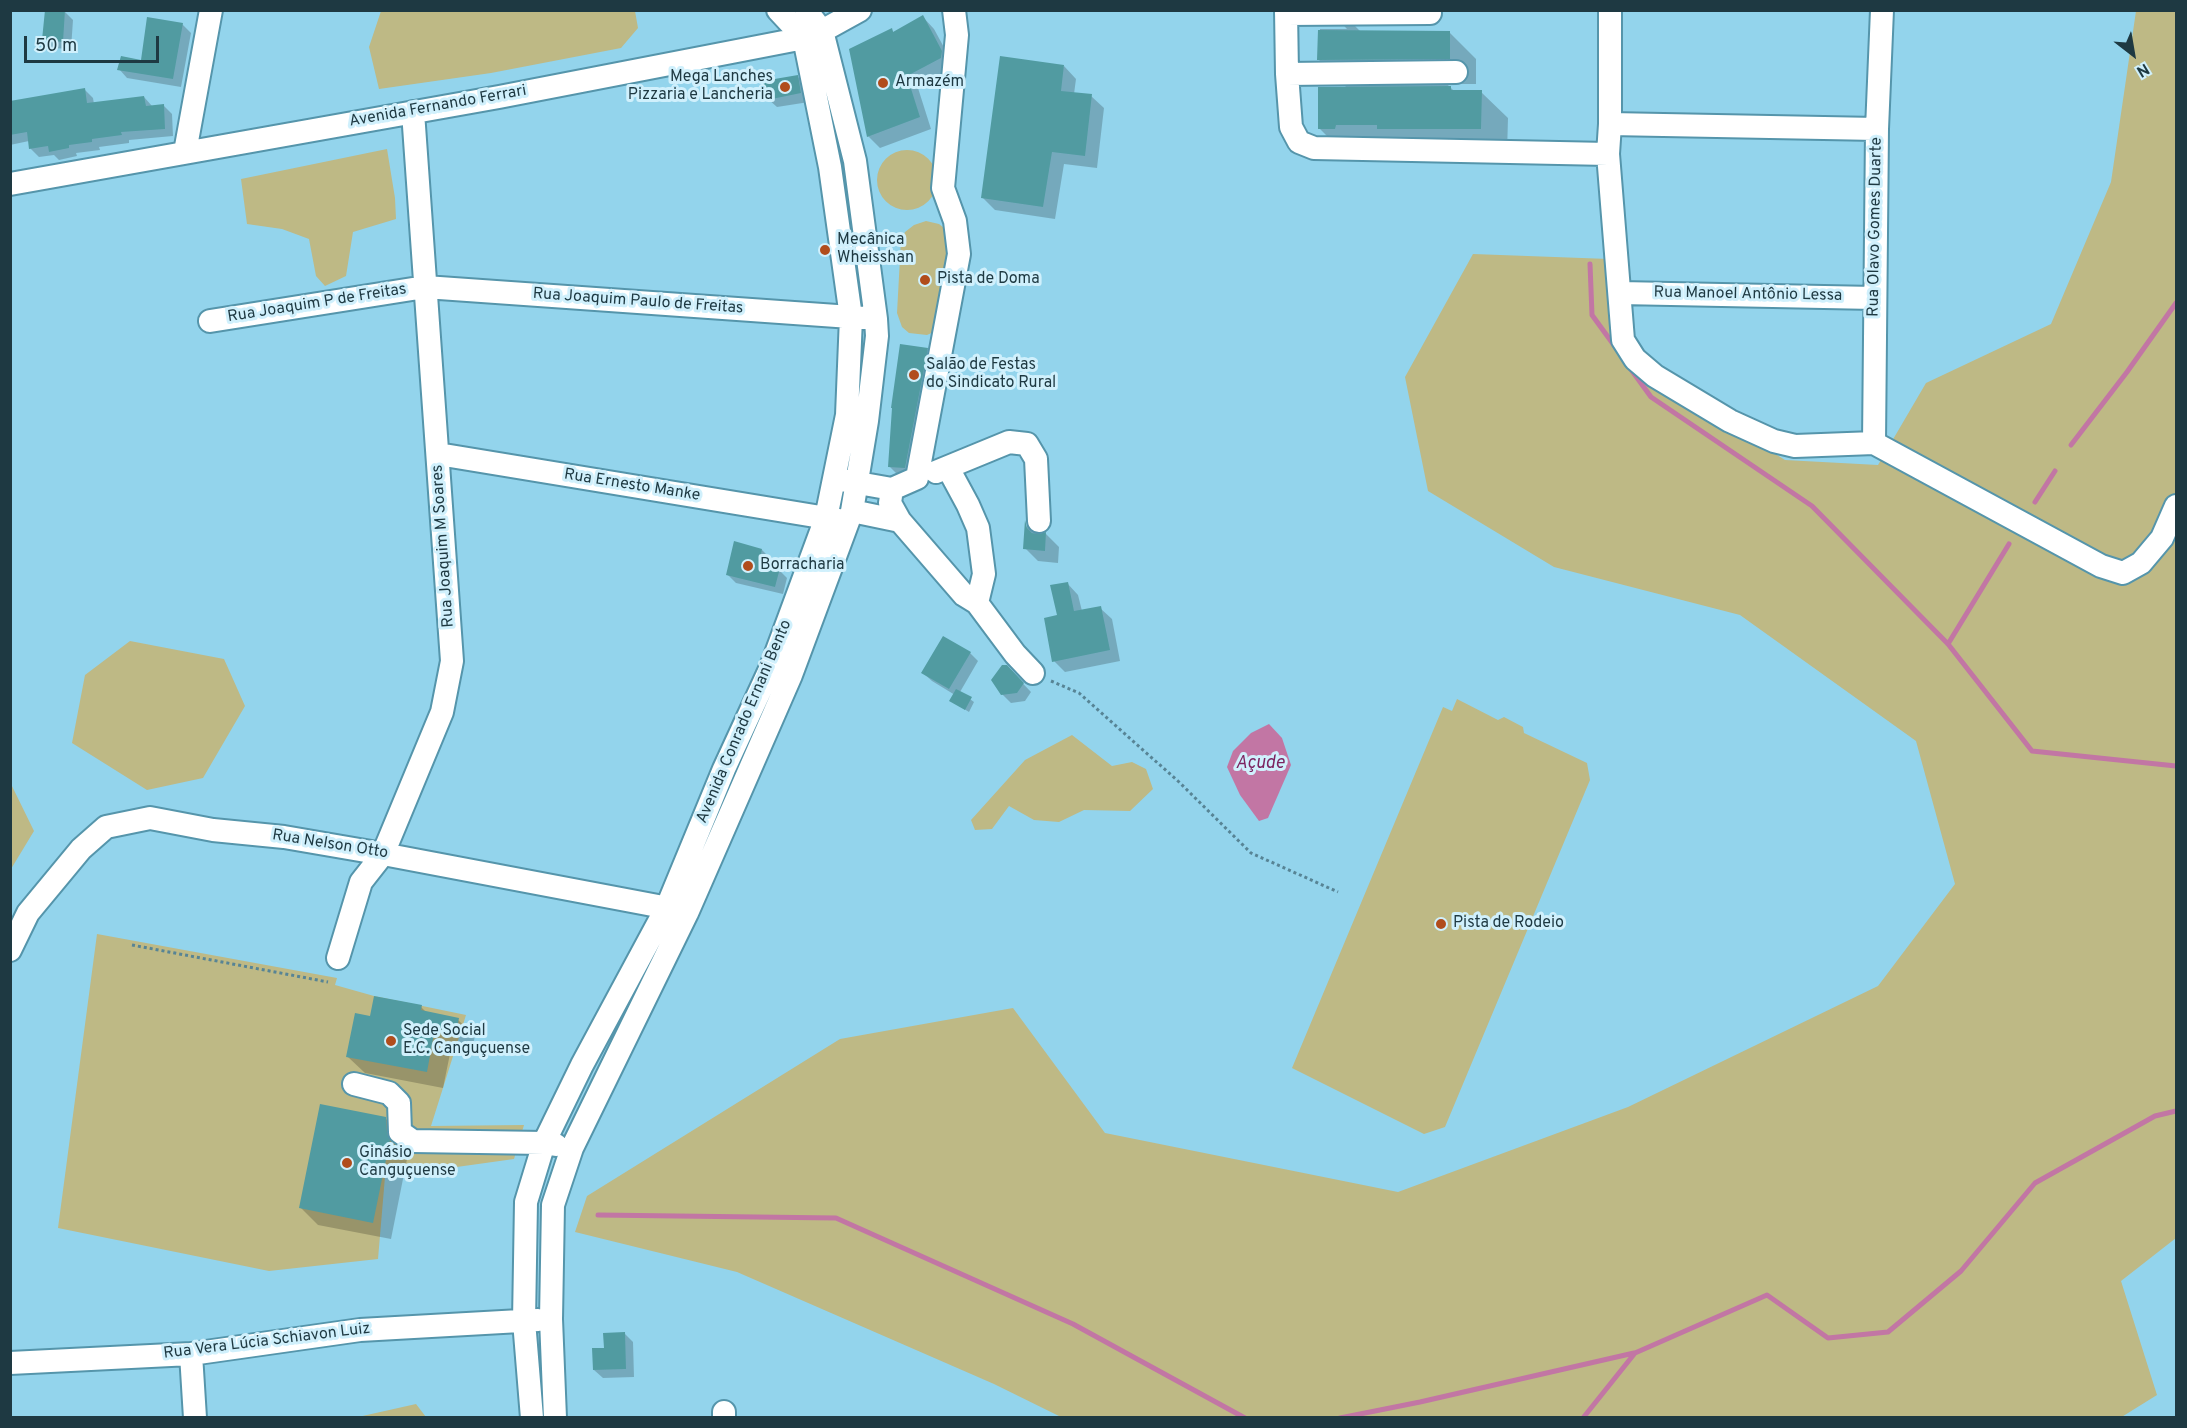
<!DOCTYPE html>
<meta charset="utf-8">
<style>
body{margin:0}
#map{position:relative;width:2187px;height:1428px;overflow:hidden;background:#93d4ec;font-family:Overpass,sans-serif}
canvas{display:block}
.frame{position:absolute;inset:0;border:12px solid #1e3942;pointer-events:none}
.north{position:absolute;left:2103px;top:24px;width:60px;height:60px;-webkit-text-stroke:4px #d0f0fc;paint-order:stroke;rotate:149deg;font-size:16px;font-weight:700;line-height:24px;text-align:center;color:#1e3942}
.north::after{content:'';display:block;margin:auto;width:21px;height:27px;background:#1e3942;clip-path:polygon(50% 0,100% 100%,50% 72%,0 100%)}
.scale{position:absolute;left:24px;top:36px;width:135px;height:27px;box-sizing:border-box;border:3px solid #1e3942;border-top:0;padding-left:8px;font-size:18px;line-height:21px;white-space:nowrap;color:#1e3942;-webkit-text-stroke:4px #d0f0fc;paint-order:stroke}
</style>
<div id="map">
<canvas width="2187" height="1428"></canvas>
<div class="frame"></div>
<div class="north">N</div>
<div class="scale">50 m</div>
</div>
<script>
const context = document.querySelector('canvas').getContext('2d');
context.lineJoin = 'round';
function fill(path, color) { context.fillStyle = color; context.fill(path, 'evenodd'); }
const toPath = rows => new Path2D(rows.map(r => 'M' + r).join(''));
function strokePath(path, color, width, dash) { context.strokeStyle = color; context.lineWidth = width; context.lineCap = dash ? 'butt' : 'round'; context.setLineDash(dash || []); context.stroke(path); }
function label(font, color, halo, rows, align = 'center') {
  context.font = font + ' Overpass,sans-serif'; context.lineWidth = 6; context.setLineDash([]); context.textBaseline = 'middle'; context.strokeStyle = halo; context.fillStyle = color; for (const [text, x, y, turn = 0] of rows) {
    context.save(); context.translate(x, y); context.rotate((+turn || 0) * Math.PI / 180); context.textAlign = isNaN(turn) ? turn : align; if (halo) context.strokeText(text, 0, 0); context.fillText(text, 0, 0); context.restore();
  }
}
const green = toPath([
 [381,11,635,11,638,28,621,48,491,73,379,89,369,47],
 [2136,11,2176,11,2176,1238,2121,1281,2157,1395,2120,1418,1061,1417,994,1384,737,1272,575,1232,587,1196,840,1039,1013,1008,1105,1133,1398,1192,1628,1107,1878,986,1955,884,1916,741,1740,615,1554,567,1428,491,1405,377,1473,254,1609,259,1625,360,1785,460,1878,465,1926,383,2051,324,2111,182],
 [387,149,395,198,396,219,353,232,346,276,325,286,316,276,309,239,282,229,247,224,241,179],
 '877 180a30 30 0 1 1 60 0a30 30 0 1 1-60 0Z',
 [926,221,939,224,949,232,953,241,936,331,927,335,909,333,902,327,897,313,901,240,905,232,914,225],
 [130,641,224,659,245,706,203,778,147,790,72,743,85,675],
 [1457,699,1498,720,1504,717,1523,727,1524,733,1587,763,1590,780,1445,1127,1424,1134,1292,1068,1443,707,1452,711],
 [1072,735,1112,766,1132,762,1146,769,1153,789,1130,811,1084,810,1059,822,1034,820,1009,806,992,829,975,830,971,820,1025,760],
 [10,782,34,831,11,869,10,869],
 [97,934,337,978,335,985,374,996,466,1015,431,1126,524,1125,514,1159,385,1177,378,1259,269,1271,58,1228],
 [416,1404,426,1417,358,1417]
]);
const water = toPath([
 [1269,724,1282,738,1291,765,1268,818,1259,821,1240,795,1227,767,1233,751,1251,733]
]);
const shadow = toPath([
 [1329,10,1385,10,1385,26,1355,26,1361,32,1450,33,1476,59,1476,84,1447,84,1454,91,1481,92,1508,118,1507,154,1345,154,1319,128,1347,88,1319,60,1320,29,1347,29],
 [65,12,73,20,71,49,52,48,44,39],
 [923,17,934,29,953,64,953,69,918,88,931,129,880,148,868,136,892,30,894,33],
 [182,24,191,33,181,87,127,78,119,69,142,62],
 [1064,66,1076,79,1074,94,1091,96,1104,108,1097,168,1064,164,1055,219,995,210,982,197],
 [797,76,806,85,809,102,777,107,768,99],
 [85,90,93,98,94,104,144,97,152,106,164,106,172,114,173,136,129,140,129,143,99,147,100,150,76,153,77,156,59,160,54,155,39,157,30,148,29,141,10,145,10,103],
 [927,349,938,360,916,478,901,478,890,467],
 [1027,524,1038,535,1046,534,1059,547,1058,563,1038,561,1025,548],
 [762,550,770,558,768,567,779,570,787,578,783,594,736,583,727,574],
 [1067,583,1078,595,1082,611,1100,608,1112,619,1120,661,1065,672,1054,661],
 [970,653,978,661,960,692,974,702,969,712,951,701,955,695,932,681,923,673],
 [1007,667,1031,692,1025,701,1011,703,1002,694],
 [421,1007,427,1013,458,1020,475,1036,472,1049,452,1044,443,1088,365,1073,348,1057],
 [385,1118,403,1136,404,1152,407,1159,391,1239,318,1225,301,1208],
 [625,1334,633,1342,634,1377,603,1378,594,1370]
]);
const stream = toPath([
 [1590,264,1592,315,1616,348],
 [1630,368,1651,397,1812,506,1948,644,2032,751,2176,766],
 [2071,445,2127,372,2176,303],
 [2035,502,2055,471],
 [1948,644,2009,544],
 [598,1215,836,1218,1073,1324,1245,1418],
 [1340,1418,1420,1402,1634,1353],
 [1583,1418,1635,1353,1767,1295,1828,1338,1888,1332,1961,1271,2035,1183,2155,1116,2176,1111]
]);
const building = toPath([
 [45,10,65,10,63,42,42,40],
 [923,15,942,51,941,58,907,76,920,117,867,137,849,49,892,28,893,32],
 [147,17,183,23,173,79,117,70,121,56,141,60],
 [1318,30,1450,31,1450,59,1317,60],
 [1000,56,1064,65,1061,91,1092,94,1085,156,1052,152,1043,207,981,198],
 [798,75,801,93,767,100,763,81],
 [1451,86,1451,90,1482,90,1481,129,1377,129,1377,125,1336,125,1335,129,1318,129,1318,87],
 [85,88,87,103,144,96,146,106,164,104,165,129,121,132,122,135,92,139,92,142,69,145,69,148,49,152,48,146,29,149,27,132,10,135,10,101],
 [900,344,928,348,905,468,888,467,892,408,891,408],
 [1025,520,1027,528,1032,533,1039,534,1046,532,1045,551,1023,549],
 [734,541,762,549,759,564,780,568,775,587,726,575],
 [1068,582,1074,611,1101,606,1110,650,1052,662,1044,618,1057,615,1050,585],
 [943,636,971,652,949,689,921,673],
 [1002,665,1007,665,1024,683,1017,693,1001,695,991,680],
 [956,689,972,697,965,710,949,701],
 [374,996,422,1005,421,1010,459,1018,456,1033,435,1028,427,1072,346,1057,355,1013,370,1016],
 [320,1104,386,1117,387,1133,390,1140,373,1223,299,1208],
 [625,1332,626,1369,593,1370,592,1348,604,1348,603,1333]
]);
const path = toPath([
 [1051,681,1079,693,1179,782,1251,853,1338,892],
 [132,945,328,982]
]);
const minor = toPath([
 [1286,10,1287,74,1291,127,1299,142,1314,148,1608,154],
 [1610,10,1610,124,1608,154,1623,340,1635,359,1655,376,1730,421,1774,441,1795,446,1874,443,2101,566,2123,573,2141,563,2162,538,2176,506],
 [1286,14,1430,13],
 [1287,74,1456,72],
 [1610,124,1877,129],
 [185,152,211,10],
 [10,184,499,97,804,38,822,31,860,10],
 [1620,293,1875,298],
 [210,321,425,287,865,318],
 [1874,443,1877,129,1882,10],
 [438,454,839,520],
 [948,468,968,505,978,528,984,574,977,603,1015,654,1033,673],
 [936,472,1009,442,1027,444,1036,459,1039,521],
 [841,480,892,489,917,478,959,254,955,221,943,188,957,35,954,10],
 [892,489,890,503,900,521,964,595,977,603],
 [852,511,900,521],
 [10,950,28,913,81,849,106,827,150,818,213,830,284,837,383,854,679,910],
 [338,958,361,882,383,854,442,712,452,661,413,112],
 [354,1084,389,1093,399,1103,400,1132,413,1141,544,1143,556,1145],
 [191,1354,195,1418],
 [10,1363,191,1354,360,1330,538,1320],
 [724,1412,724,1418],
 [532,1418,524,1321,526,1202,544,1143,582,1065,667,907,724,769,771,667,826,518,847,415,851,317,830,167,804,38,778,10],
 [555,1418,551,1319,553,1205,572,1148,687,913,791,675,852,511,867,421,877,336,876,319,855,161,822,31,806,10]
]);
const markers = [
 [883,83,6,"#b14d1c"],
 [785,87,6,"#b14d1c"],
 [825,250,6,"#b14d1c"],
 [925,280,6,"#b14d1c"],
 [914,375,6,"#b14d1c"],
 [748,566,6,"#b14d1c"],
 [1441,924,6,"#b14d1c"],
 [391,1041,6,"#b14d1c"],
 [347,1163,6,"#b14d1c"]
];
const poiNames = [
 ["Mega Lanches",773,78,"right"],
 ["Pizzaria e Lancheria",773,96,"right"],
 ["Armazém",895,83],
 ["Mecânica",837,241],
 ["Wheisshan",837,259],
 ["Pista de Doma",937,280],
 ["Salão de Festas",926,366],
 ["do Sindicato Rural",926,384],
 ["Borracharia",760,566],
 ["Pista de Rodeio",1453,924],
 ["Sede Social",403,1032],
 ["E.C. Canguçuense",403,1050],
 ["Ginásio",359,1154],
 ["Canguçuense",359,1172]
];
const streetNames = [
 ["Avenida Fernando Ferrari",438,107,-10],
 ["Rua Olavo Gomes Duarte",1876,227,-89],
 ["Rua Manoel Antônio Lessa",1748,295,1],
 ["Rua Joaquim Paulo de Freitas",638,302,4],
 ["Rua Joaquim P de Freitas",317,304,-9],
 ["Rua Ernesto Manke",632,486,9],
 ["Rua Joaquim M Soares",444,546,-94],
 ["Avenida Conrado Ernani Bento",745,722,-67],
 ["Rua Nelson Otto",330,845,9],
 ["Rua Vera Lúcia Schiavon Luiz",267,1342,-7]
];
const waterNames = [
 ["Açude",1260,764]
];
fill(green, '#beb985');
fill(water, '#c276a4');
fill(shadow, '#0003');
strokePath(stream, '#c276a4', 5);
fill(building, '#519ba1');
strokePath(minor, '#5595ab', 26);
strokePath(path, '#578495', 3, [3, 3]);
strokePath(minor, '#fff', 22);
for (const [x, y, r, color] of markers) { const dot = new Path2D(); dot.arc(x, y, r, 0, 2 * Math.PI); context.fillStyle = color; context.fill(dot); strokePath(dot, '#d0f0fc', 2); }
label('16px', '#1e3942', '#d0f0fc', poiNames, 'left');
label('16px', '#1e3942', '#d0f0fc', streetNames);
label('italic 18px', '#7c2360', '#d0f0fc', waterNames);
</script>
